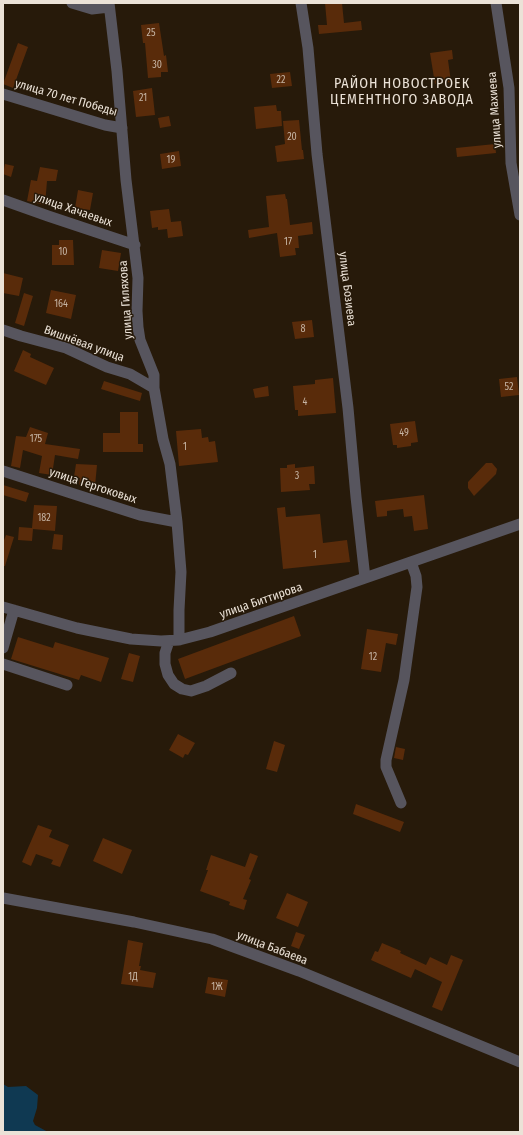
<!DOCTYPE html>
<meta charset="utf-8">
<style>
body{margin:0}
#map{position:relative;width:523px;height:1135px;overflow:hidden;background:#271a0a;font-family:"Fira Sans Condensed",sans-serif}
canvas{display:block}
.frame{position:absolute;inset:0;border:4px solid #ebe2d7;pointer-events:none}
</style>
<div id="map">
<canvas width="523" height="1135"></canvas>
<div class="frame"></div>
</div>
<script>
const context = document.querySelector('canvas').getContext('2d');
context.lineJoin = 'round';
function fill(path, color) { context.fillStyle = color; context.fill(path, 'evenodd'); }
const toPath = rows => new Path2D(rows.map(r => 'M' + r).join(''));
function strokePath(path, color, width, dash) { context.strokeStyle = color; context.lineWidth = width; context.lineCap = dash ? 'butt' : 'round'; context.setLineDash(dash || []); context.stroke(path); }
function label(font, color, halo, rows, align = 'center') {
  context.font = font + ' "Fira Sans Condensed",sans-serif'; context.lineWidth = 3; context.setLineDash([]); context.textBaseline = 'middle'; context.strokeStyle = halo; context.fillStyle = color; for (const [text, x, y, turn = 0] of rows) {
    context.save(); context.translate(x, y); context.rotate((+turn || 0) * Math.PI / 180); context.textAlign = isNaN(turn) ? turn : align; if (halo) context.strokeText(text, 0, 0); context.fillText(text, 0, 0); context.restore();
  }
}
const water = toPath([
 [3,1084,8,1087,26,1086,38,1095,37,1108,33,1121,35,1125,48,1132,5,1132,3,1131]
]);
const building = toPath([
 [325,3,342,3,344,23,361,21,362,30,319,34,318,25,327,25],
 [159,23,164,56,166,55,168,72,161,72,161,77,148,78,145,43,143,43,141,25],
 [18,43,28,47,13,88,3,84],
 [452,50,453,59,448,60,451,82,435,84,430,53],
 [290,72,292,86,272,88,270,74],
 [152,88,155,115,136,117,133,91],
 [276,105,277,111,281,111,282,126,256,129,254,107],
 [169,116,171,126,160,128,158,118],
 [299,120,302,150,303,150,304,159,277,162,275,146,285,144,283,121],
 [495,144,496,153,457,157,456,148],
 [179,151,181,166,162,169,160,154],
 [5,164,14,166,11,177,3,174],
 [40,167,58,170,56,181,47,181,45,205,27,201,31,180,37,181],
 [78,190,93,193,90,210,75,208],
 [285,194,286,199,287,199,290,225,312,222,313,234,298,236,299,248,295,248,296,255,280,257,277,233,249,238,248,230,269,227,266,196],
 [169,209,171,222,181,221,183,236,168,238,167,229,158,230,158,227,152,228,150,211],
 [59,240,73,240,74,265,52,265,52,245,59,245],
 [102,250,121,253,118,271,99,268],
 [3,273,23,278,19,296,3,293],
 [51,290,76,295,71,319,46,313],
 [24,293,33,296,24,326,15,323],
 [312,320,314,337,295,339,292,322],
 [23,350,31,354,30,357,54,368,46,385,14,371],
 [517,377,519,395,501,397,499,379],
 [333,378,336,413,298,416,298,410,295,410,293,386,315,384,315,380],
 [104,381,142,393,140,401,101,389],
 [268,386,269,396,255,398,253,389],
 [120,412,138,412,138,444,143,444,143,452,103,452,103,433,120,433],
 [415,421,418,442,411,443,411,446,397,448,397,445,393,445,390,424],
 [30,427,48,433,45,444,80,449,78,459,55,455,52,475,39,473,42,456,23,450,20,468,11,466,16,436,26,437],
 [201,429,202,438,208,437,209,442,215,441,218,462,179,466,176,431],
 [486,463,492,463,497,469,496,474,474,496,468,488,468,482],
 [76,464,97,465,95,486,79,485,80,478,74,477],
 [295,464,295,468,314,466,315,484,309,484,310,490,281,492,280,468,287,468,287,465],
 [3,485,29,493,26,502,3,495],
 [424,495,428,529,414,531,412,516,404,517,403,509,387,511,387,516,377,517,375,501],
 [34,505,57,506,55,531,33,529,32,541,18,540,19,527,32,528],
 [285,507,286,517,320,514,323,543,347,540,350,562,283,569,277,508],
 [54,534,63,535,62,550,52,549],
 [6,535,14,537,5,566,3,566,3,543],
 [294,616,301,636,185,679,178,659],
 [367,629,398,634,396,645,386,643,381,672,361,669],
 [18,637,53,648,55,642,109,658,101,682,81,675,79,680,11,659],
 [129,653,140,656,133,682,121,679],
 [178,734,195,743,188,755,185,754,183,758,169,750],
 [274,741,285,745,277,772,266,769],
 [396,747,405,749,403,760,394,758],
 [356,804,404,822,400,832,353,814],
 [38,825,52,830,49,837,69,845,60,867,51,864,53,860,36,854,31,866,22,862],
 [103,838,132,850,122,874,93,861],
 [250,853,258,856,249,879,251,880,243,899,247,900,244,910,229,905,230,902,200,891,208,870,206,870,211,855,245,867],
 [287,893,308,902,298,927,276,918],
 [296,932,305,935,299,949,291,946],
 [128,940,143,943,139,966,141,966,140,970,156,973,153,988,121,984],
 [382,943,401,951,400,953,426,965,430,957,447,965,451,955,463,960,442,1011,432,1007,442,982,415,969,411,978,371,960,375,951,378,952],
 [208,977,228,980,225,997,205,993]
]);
const minor = toPath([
 [72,3,92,9,109,7],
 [109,3,117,71,126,180,138,278,137,311,138,327,140,340,154,375,154,388,163,439,170,464,177,522,181,572,179,610,179,640],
 [301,3,308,48,317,154,348,408,356,497,365,578],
 [496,3,509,88,511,163,520,215],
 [3,94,105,125,122,128],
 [3,200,48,216,135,245],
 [3,330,21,336,66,348,107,367,130,374,154,388],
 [3,471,74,494,140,515,177,522],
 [3,607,77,628,131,639,161,641,179,640,210,632,520,524],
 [169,641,165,653,165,664,168,675,174,684,182,689,191,691,206,686,231,673],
 [3,648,14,610],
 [3,664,67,685],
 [401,803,386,767,386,760,404,680,417,587,416,576,411,562],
 [3,898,134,922,212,939,299,971,520,1062]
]);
const numberNames = [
 ["25",151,33],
 ["30",157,65],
 ["22",281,80],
 ["21",143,98],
 ["20",292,137],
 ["19",171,160],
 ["17",288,242],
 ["10",63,252],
 ["164",61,304],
 ["8",303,329],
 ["52",509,387],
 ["4",305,402],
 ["49",404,433],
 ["175",36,439],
 ["1",185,447],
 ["3",297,476],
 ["182",44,518],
 ["1",315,555],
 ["12",373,657],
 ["1Д",133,977],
 ["1Ж",217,987]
];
const streetNames = [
 ["улица 70 лет Победы",66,98,16],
 ["улица Махиева",495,110,-94],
 ["улица Хачаевых",73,210,19],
 ["улица Бозиева",347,289,83],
 ["улица Гиляхова",126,300,-94],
 ["Вишнёвая улица",84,344,20],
 ["улица Гергоковых",93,486,18],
 ["улица Биттирова",261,601,-19],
 ["улица Бабаева",272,948,21]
];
const quarterNames = [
 ["РАЙОН НОВОСТРОЕК",402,84],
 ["ЦЕМЕНТНОГО ЗАВОДА",402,100]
];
fill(water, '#0f3952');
fill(building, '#592b0a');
strokePath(minor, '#57555e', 11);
label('10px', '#c6b4a4', null, numberNames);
label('12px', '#ebe2d7', '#271a0a', streetNames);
context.letterSpacing = '1px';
label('14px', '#ebe2d7', '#271a0a', quarterNames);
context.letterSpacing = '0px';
</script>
